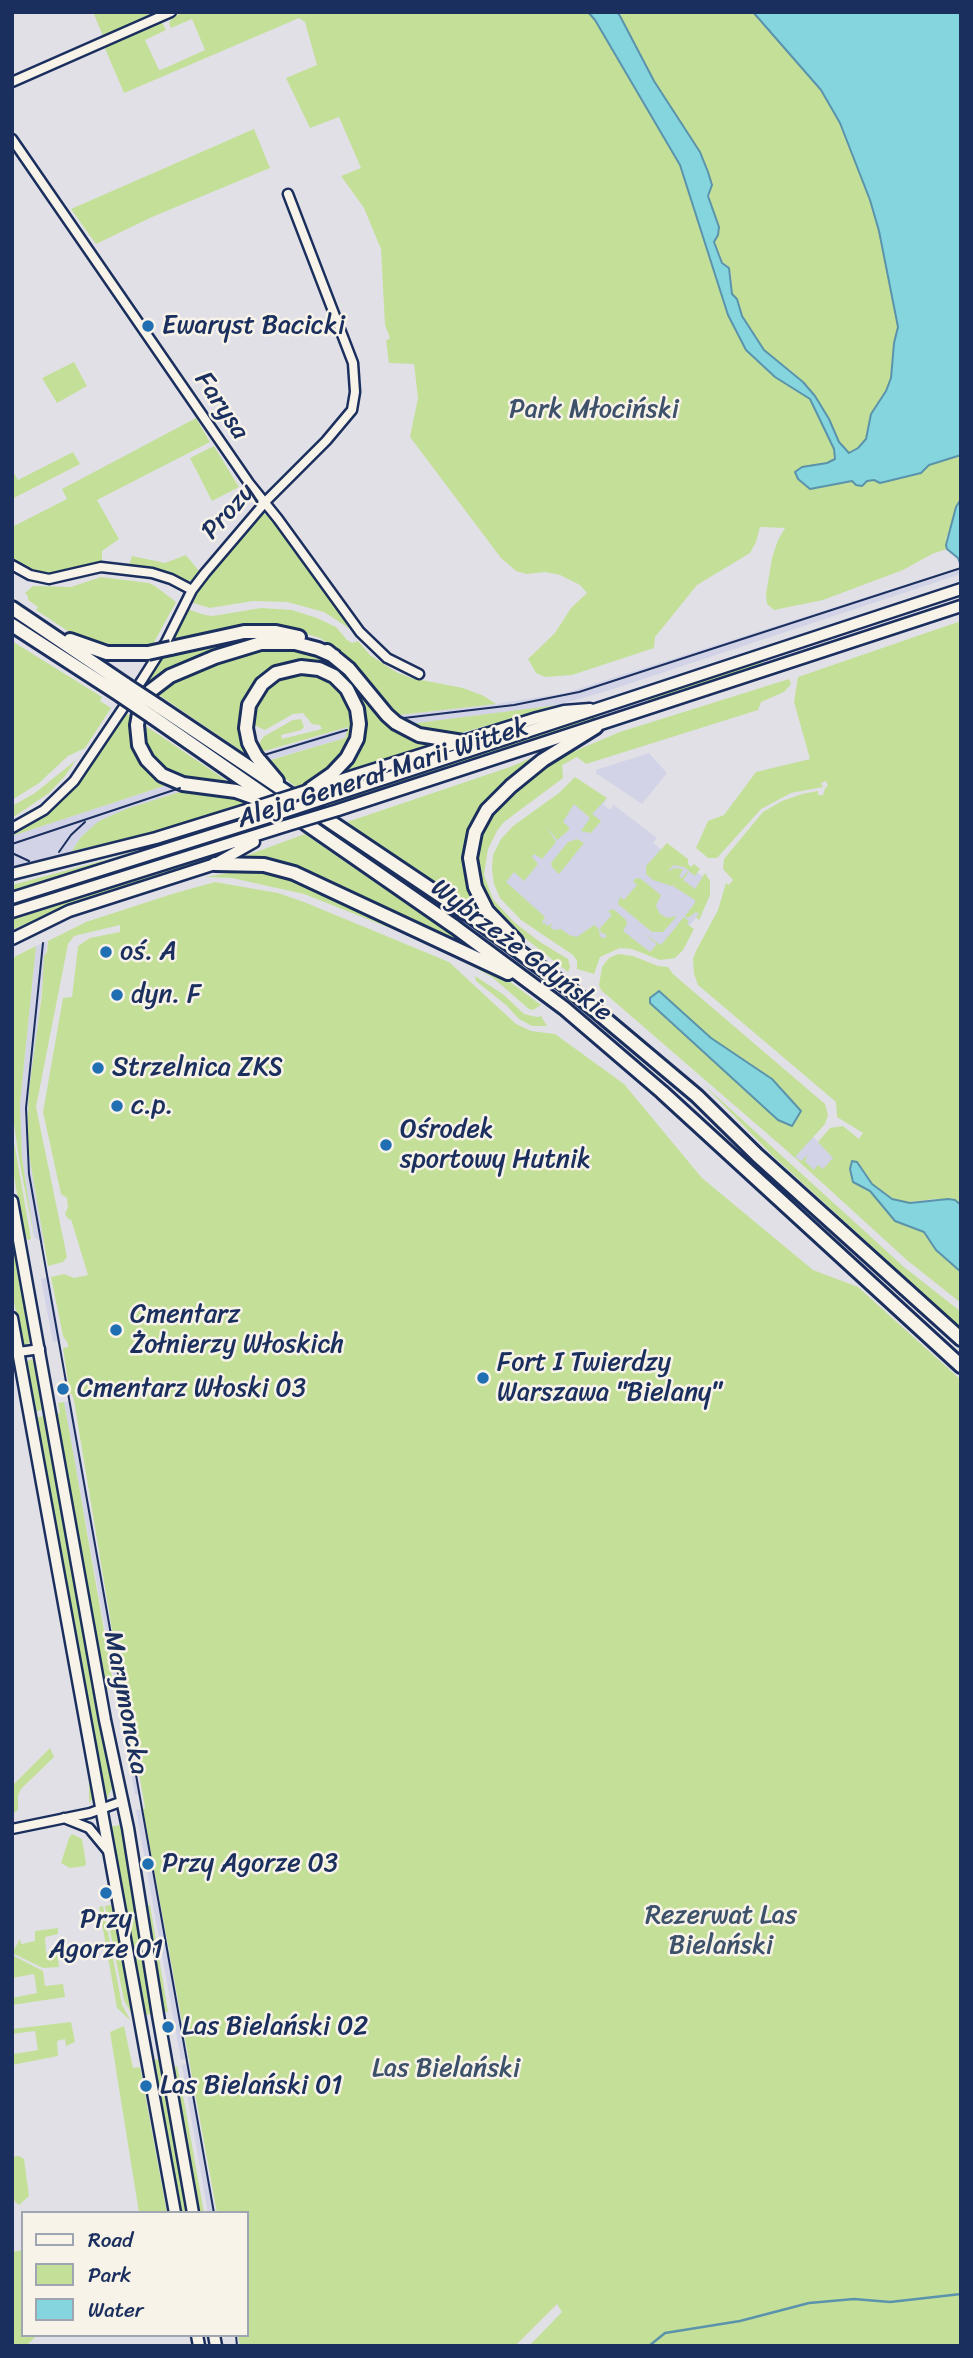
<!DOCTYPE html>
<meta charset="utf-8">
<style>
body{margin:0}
#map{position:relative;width:973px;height:2358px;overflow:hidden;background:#e1e0e7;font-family:Sriracha,sans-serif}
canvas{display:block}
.frame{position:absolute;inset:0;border:14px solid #1b2f5e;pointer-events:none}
.legend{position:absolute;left:21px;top:2211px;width:228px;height:126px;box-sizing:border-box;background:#f7f3e8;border:2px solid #9fa5b1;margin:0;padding:9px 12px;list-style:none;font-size:21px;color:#1b2f5e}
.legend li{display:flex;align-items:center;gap:14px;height:35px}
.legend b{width:35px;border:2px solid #9fa5b1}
</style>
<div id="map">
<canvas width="973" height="2358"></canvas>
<div class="frame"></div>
<ul class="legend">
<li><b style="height:9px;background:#f7f3e8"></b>Road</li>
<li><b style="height:19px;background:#c4e098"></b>Park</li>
<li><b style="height:19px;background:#84d5de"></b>Water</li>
</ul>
</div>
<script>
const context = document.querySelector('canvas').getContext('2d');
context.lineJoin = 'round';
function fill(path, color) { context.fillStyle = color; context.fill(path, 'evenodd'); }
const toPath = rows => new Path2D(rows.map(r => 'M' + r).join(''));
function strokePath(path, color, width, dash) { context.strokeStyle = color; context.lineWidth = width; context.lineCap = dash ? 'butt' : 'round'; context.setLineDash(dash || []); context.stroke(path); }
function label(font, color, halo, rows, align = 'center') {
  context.font = font + ' Sriracha,sans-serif'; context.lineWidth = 5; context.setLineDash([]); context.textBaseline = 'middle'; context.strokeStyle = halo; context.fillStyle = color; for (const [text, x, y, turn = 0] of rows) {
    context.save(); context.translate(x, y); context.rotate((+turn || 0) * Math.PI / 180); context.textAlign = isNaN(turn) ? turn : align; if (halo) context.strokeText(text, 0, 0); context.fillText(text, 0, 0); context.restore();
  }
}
const built = toPath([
 [961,567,961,574,610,690,558,705,411,724,400,715,496,704,565,693],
 [348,727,345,738,268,760,263,753],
 [649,753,667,773,642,804,596,773,596,770],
 [167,785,186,790,126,809,81,837,72,851,19,865,12,864,12,836],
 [586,786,606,800,603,804,610,810,614,805,657,838,653,843,673,859,676,856,707,880,699,914,689,926,689,932,658,958,623,945,600,951,554,933,501,890,501,872,536,830],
 [47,941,28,1111,29,1154,44,1243,34,1237,22,1157,20,1104,36,946],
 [812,1136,835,1157,817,1177,794,1156],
 [49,1277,61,1341,53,1342,41,1279],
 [71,1401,141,1796,135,1794,64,1402],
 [143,1809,188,2058,181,2060,139,1827,136,1810],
 [189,2064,215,2213,208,2213,182,2065]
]);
const green = toPath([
 [93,12,154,12,103,36],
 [183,12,587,12,595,20,680,165,728,315,746,350,775,377,810,399,834,449,836,459,827,463,802,467,810,489,852,481,874,480,961,455,961,499,956,507,952,527,946,538,947,549,932,554,903,570,823,600,774,610,767,604,766,594,772,558,778,540,785,528,760,527,756,542,750,553,697,585,655,637,654,648,572,675,545,677,536,673,528,659,555,633,571,608,587,593,580,585,560,575,545,572,527,574,516,571,501,558,410,437,418,398,414,364,389,363,386,341,390,338,385,325,381,249,364,208,341,176,361,168,339,117,310,128,286,78,317,65,305,22,299,18,124,93,104,46,161,21,166,30,145,40,159,70,163,69,205,50,192,19,171,28,169,23,173,17],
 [617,12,753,12,821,90,840,123,870,200,879,231,898,327,894,343,891,378,886,391,871,414,866,439,858,449,849,453,844,449,833,431,829,419,815,396,795,374,764,350,752,334,742,316,737,299,732,294,731,274,727,265,723,263,714,242,716,218,711,206,709,190,700,152,654,81],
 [254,129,270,168,152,217,96,244,71,209],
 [74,362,87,386,57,403,42,378],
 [196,418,210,442,97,500,119,539,102,551,102,562,99,564,50,575,36,573,12,558,12,527,67,499,62,489],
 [214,446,239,487,212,501,190,458],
 [73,452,80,464,12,499,12,470,18,480],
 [264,514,271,517,281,530,355,632,324,612,287,602,253,601,210,608,193,603,199,590,220,561,259,517],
 [186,555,199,571,192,580,185,582,129,565,132,556,165,563],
 [101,577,149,583,155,586,176,602,153,644,113,647,80,639,36,610,38,607,28,600,28,596,25,593,33,586,71,587],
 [261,608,292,610,317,618,336,627,347,640,352,643,358,641,370,655,396,672,411,678,463,688,484,696,496,704,399,715,349,658,320,638,277,625,246,625,172,640,187,609,205,615,213,616],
 [961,621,961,1205,955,1200,935,1199,902,1203,892,1199,872,1184,857,1162,850,1169,853,1182,870,1191,894,1221,924,1232,936,1250,961,1272,961,1303,908,1261,785,1149,601,990,599,985,602,967,609,958,618,954,633,956,658,966,668,967,673,974,825,1104,828,1115,825,1124,795,1157,801,1161,808,1155,805,1161,814,1170,818,1165,823,1169,833,1158,818,1142,830,1128,843,1126,859,1139,863,1133,837,1117,836,1102,698,985,694,974,693,959,696,951,718,910,726,883,729,885,733,880,723,869,724,859,763,812,782,801,802,794,818,791,818,795,823,795,825,788,828,786,826,781,821,783,823,787,791,793,761,809,717,858,708,858,696,848,708,821,724,815,756,772,810,759,794,702,798,677],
 [659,991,711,1038,772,1079,796,1105,798,1118,792,1126,778,1120,650,1003,650,998],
 [273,637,243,643,177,666,164,671,146,687,144,685,163,655,234,638],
 [12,641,102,697,100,701,111,708,85,748,68,756,39,783,12,800],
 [288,646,318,655,334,663,394,731,421,744,434,746,336,777,363,736,364,706,358,694,343,677,318,664,293,662,281,665,269,670,254,685,246,697,241,722,253,759,156,693,163,685,194,670,253,651],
 [761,661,763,666,649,703,648,699],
 [296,674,315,675,336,686,349,704,353,723,351,737,342,754,318,778,296,787,278,773,267,761,345,738,348,727,261,752,259,744,263,737,293,720,301,719,304,727,301,730,281,735,282,739,322,729,320,725,312,724,303,713,293,714,265,730,256,726,253,720,257,703,267,689,280,679],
 [789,679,791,684,784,692,761,702,758,710,586,764,577,757,562,765,563,778,504,822,497,831,488,849,484,875,493,899,514,922,540,942,568,959,570,967,568,972,502,920,486,899,480,886,475,859,478,842,489,817,523,781,556,759,620,732],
 [558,705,461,733,441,734,409,724],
 [126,713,132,717,131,734,136,755,146,770,167,785,12,836,41,817,73,788,91,766],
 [596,715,597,720,491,755,333,806,328,803],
 [143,724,233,785,191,780,164,770,153,761,144,744],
 [547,751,504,783,491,795,472,821,464,848,462,867,472,897,480,912,347,822,510,767],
 [76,760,65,776,49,793,12,818,12,806,35,793],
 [575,777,607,798,592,814,601,821,591,833,581,831,590,818,574,804,563,822,569,827,569,830,557,840,546,826,556,842,542,859,534,854,532,857,538,864,524,881,514,872,506,882,545,917,542,922,544,924,548,919,545,924,547,926,553,923,550,927,554,930,561,929,569,935,577,937,594,925,599,929,600,937,606,938,606,934,601,933,600,928,612,915,608,911,613,909,626,920,627,924,623,931,650,952,657,944,643,933,661,945,684,917,689,921,687,924,694,929,683,950,675,958,660,960,632,949,620,948,600,957,594,974,577,969,577,961,573,955,521,920,500,898,494,884,492,870,493,855,501,839,513,826,559,793],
 [186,790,235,797,251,802,142,835,72,851,81,837,99,821,126,809],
 [261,811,264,813,12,893,12,885,113,858],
 [275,820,279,823,26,903,26,900],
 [305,834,306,835,462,942,297,865,269,857,245,856],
 [577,839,584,843,559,874,552,867,551,863,568,842],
 [667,843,688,859,688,864,691,867,694,864,700,869,695,876,684,867,673,865,668,872,674,868,683,869,679,877,682,878,687,872,688,873,683,880,695,889,705,873,710,881,710,895,699,920,696,917,699,914,696,912,688,918,685,916,695,903,695,900,673,886,678,880,672,886,653,880,646,874,646,866],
 [212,855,213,857,74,903,12,930,12,920],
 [253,869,281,872,498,973,541,1005,533,1010,529,1009,492,977,433,945,304,894,232,878,205,877],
 [636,878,641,879,661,895,656,906,660,914,668,918,677,916,663,932,652,932,618,904,620,897,624,900,637,885,633,881],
 [215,882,278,893,304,902,449,962,516,1024,531,1031,555,1034,624,1084,702,1178,813,1270,858,1287,961,1380,961,2346,529,2346,562,2312,557,2304,515,2346,240,2346,238,2335,247,2335,247,2213,217,2213,143,1809,145,1808,129,1714,126,1714,74,1401,72,1394,70,1394,63,1348,68,1347,68,1344,63,1336,51,1277,64,1274,74,1278,88,1275,71,1219,69,1220,65,1214,68,1207,67,1198,61,1194,43,1112,63,998,72,997,78,946,90,938,120,932,120,925,74,936,68,944,36,1107,67,1257,63,1262,48,1266,29,1154,27,1134,29,1090,42,994,44,956,47,952,48,941,86,922,172,894],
 [36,946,20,1104,22,1157,34,1237,19,1159,12,1110,12,960,16,956],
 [475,976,504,995,524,1014,537,1017,541,1016,547,1026,532,1026,519,1019,506,1005,476,981],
 [703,1084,904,1267,960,1311,961,1328,773,1156],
 [12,1130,31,1239,28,1240,24,1235,12,1164],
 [12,1222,33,1334,27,1346,22,1343,12,1291],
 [31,1359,38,1367,46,1409,34,1412,25,1363],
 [64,1402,74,1457,114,1688,107,1689,99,1652,62,1449,56,1414,60,1413,58,1403],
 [47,1415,113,1786,106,1801,103,1801,35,1418],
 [26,1419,93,1797,89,1804,89,1779,24,1420],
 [50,1748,54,1757,21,1789,18,1796,18,1810,12,1814,12,1786],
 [120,1825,153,2014,145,2015,108,1827],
 [72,1834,82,1839,86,1863,85,1866,70,1868,61,1863,69,1838],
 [111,1905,122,1939,136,2017,132,2015,124,2000,105,1906],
 [146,1905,150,1905,168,2012,162,2012],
 [103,1906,122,2005,131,2021,117,2008,99,1907],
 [58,1928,58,1934,45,1937,46,1953,57,1952,59,1967,43,1968,12,1953,20,1939,21,1944,35,1941,35,1931],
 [12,1955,43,1971,45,1986,63,1984,65,1997,12,2005,12,1998,37,1993,34,1974,12,1978],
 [71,2022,75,2042,66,2046,65,2039,57,2041,58,2056,12,2065,12,2047,14,2054,38,2050,35,2031,12,2034,12,2029],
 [124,2026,133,2068,140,2067,167,2213,139,2213,110,2032],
 [153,2059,159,2060,162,2065,187,2207,186,2213,180,2213],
 [177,2066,186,2111,204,2213,197,2213,175,2089,174,2067],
 [19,2156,24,2159,29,2196,19,2205,15,2202,12,2188,12,2157],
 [23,2250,23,2335,37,2335,26,2346,12,2346,12,2252]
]);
const water = toPath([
 [588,12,617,12,620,16,654,81,700,152,708,172,712,185,708,196,719,227,718,235,714,242,722,263,729,268,732,294,737,299,742,316,764,350,803,382,815,396,829,419,839,442,849,453,858,448,866,439,871,414,886,391,891,378,894,343,898,327,879,231,870,200,840,123,821,90,753,12,961,12,961,455,929,465,921,473,880,483,874,480,867,481,862,486,856,485,852,481,810,489,798,479,795,472,802,467,827,463,835,459,834,449,810,399,775,377,746,350,728,315,680,165,595,20,588,12],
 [961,499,961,566,958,558,947,549,946,545,956,507,961,499],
 [659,991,711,1038,772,1079,801,1111,792,1126,778,1120,650,1003,650,998,659,991],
 [852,1161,857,1162,872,1184,892,1199,910,1203,948,1199,955,1200,961,1205,961,1272,936,1250,924,1232,895,1221,870,1191,853,1182,850,1169,852,1161]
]);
const stream = toPath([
 [649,2346,665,2333,740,2321,809,2303,854,2299,890,2302,961,2294]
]);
const minor = toPath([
 [12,82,171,12],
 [12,139,249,483,278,519,360,632,387,658,419,674],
 [12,565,30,575,49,579,101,567,152,573,171,579,192,590],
 [12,828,44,810,74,781,142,680,166,642,192,590,205,573,268,499,326,441,352,410,355,392,353,363,288,194],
 [12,1353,40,1349],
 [64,1818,89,1828,108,1851],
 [12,1829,90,1813,123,1801]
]);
const major = toPath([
 [315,788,537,718,564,711,590,709],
 [323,799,961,589],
 [338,810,961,606],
 [12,874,156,838,256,807],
 [12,898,269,817],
 [12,912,285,826],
 [12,939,69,911,215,864,254,842],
 [12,1201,105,1720,128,1828,158,2015,193,2213],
 [12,1318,175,2213],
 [197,2335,199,2346],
 [214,2335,216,2346]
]);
const highway = toPath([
 [12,608,126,685],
 [12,625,120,695],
 [70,640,107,653,148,653],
 [171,648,244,632,276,632,299,637],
 [327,651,349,669,387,715,396,723,419,735,463,742],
 [158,706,471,916,571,990,697,1096,757,1155,961,1339],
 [151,716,455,927,564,1008,662,1092,961,1366],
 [277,781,256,756,249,743,246,728,249,705,262,684,276,673,301,667,319,669,334,676,347,689,357,709,359,724,357,739,347,758,332,774,309,790],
 [270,803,236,791,183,784,162,775,147,760,139,745,137,725,140,708,149,692,170,676,215,657,261,643,295,643,318,649,334,656],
 [215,864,264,865,294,873,508,973],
 [516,941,487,911,475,887,470,858,475,832,487,810,511,786,543,760,596,727]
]);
const tram = toPath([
 [404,718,514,705,579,692,961,568],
 [264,755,347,730],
 [12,844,180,788],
 [59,852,71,835,85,822],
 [12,853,29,861],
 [43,943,26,1108,29,1174,214,2213],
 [236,2335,237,2346]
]);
const majorBridge = toPath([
 [256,807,309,790],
 [269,817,323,799],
 [285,826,338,810]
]);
const highwayBridge = toPath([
 [148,653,171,648],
 [126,685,158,706],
 [120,695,151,716]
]);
const markers = [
 [148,326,7,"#1f6fb2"],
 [106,952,7,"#1f6fb2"],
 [117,995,7,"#1f6fb2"],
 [98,1068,7,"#1f6fb2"],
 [117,1106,7,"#1f6fb2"],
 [386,1145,7,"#1f6fb2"],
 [116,1330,7,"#1f6fb2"],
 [483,1378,7,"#1f6fb2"],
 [63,1389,7,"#1f6fb2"],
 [148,1864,7,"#1f6fb2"],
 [106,1893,7,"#1f6fb2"],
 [168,2027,7,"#1f6fb2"],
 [146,2086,7,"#1f6fb2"]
];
const poiNames = [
 ["Ewaryst Bacicki",162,326],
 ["oś. A",120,952],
 ["dyn. F",131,995],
 ["Strzelnica ZKS",112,1068],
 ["c.p.",131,1106],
 ["Ośrodek",400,1130],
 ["sportowy Hutnik",400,1160],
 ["Cmentarz",130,1315],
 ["Żołnierzy Włoskich",130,1345],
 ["Fort I Twierdzy",497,1363],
 ["Warszawa \"Bielany\"",497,1393],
 ["Cmentarz Włoski 03",77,1389],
 ["Przy Agorze 03",162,1864],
 ["Przy",106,1920,"center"],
 ["Agorze 01",106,1950,"center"],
 ["Las Bielański 02",182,2027],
 ["Las Bielański 01",160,2086]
];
const streetNames = [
 ["Farysa",221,406,56],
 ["Prozy",229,512,-48],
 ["Aleja Generał Marii Wittek",383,774,-18],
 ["Wybrzeże Gdyńskie",521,951,37],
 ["Marymoncka",125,1703,79]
];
const parkNames = [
 ["Park Młociński",594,410],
 ["Rezerwat Las",721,1916],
 ["Bielański",721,1946],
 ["Las Bielański",446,2069]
];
fill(built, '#d2d3e6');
fill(green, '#c4e098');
fill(water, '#84d5de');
strokePath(water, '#5a93ab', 2);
strokePath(stream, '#5a93ab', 2.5);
strokePath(minor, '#1b2f5e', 13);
strokePath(major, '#1b2f5e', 15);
strokePath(highway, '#1b2f5e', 18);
strokePath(minor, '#f7f3e8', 8);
strokePath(major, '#f7f3e8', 10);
strokePath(highway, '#f7f3e8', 12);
strokePath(tram, '#1b2f5e', 2);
strokePath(majorBridge, '#1b2f5e', 15, []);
strokePath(highwayBridge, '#1b2f5e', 18, []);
strokePath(majorBridge, '#f7f3e8', 10);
strokePath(highwayBridge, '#f7f3e8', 12);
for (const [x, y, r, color] of markers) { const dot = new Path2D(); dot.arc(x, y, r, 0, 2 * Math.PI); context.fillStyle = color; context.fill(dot); strokePath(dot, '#f7f3e8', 2.5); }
label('26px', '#1b2f5e', '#f7f3e8', poiNames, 'left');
label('26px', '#1b2f5e', '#f7f3e8', streetNames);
label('26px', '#3d526a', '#f7f3e8', parkNames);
</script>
